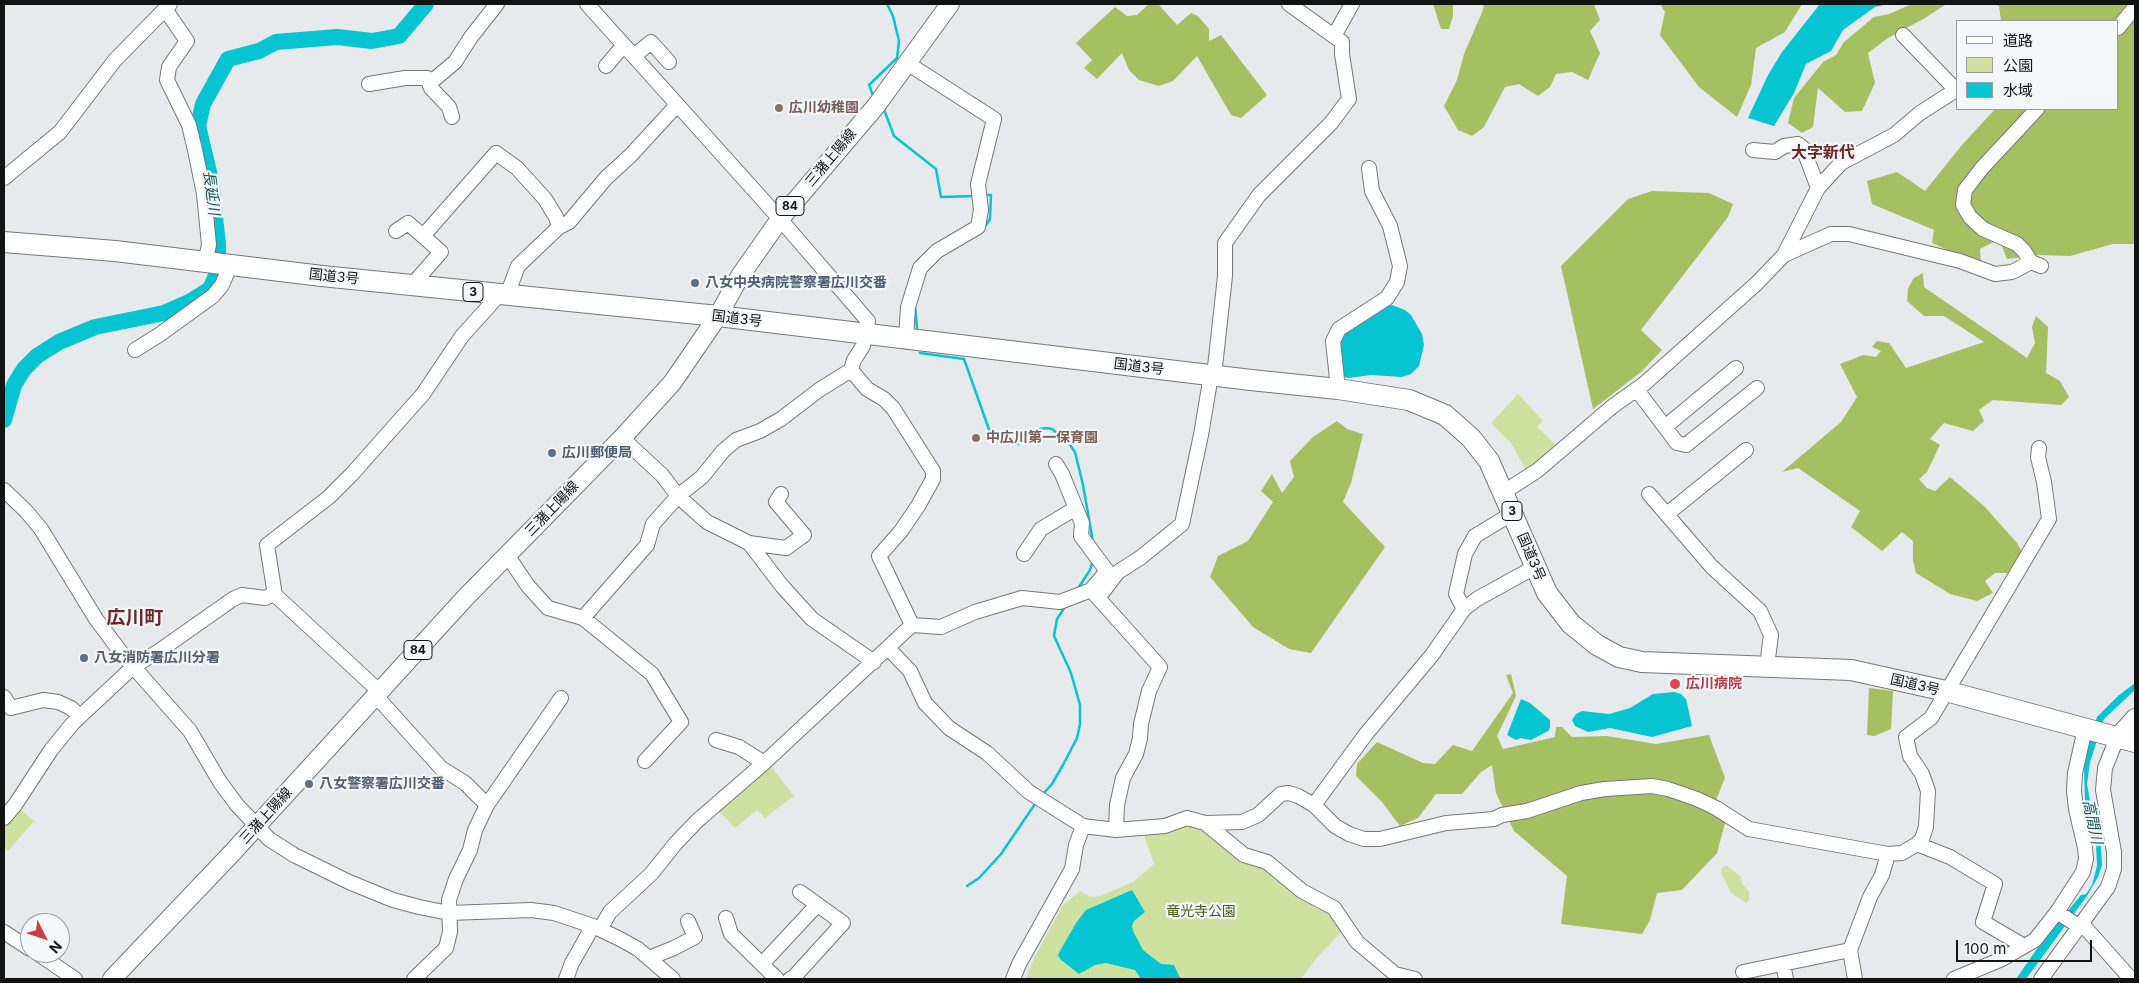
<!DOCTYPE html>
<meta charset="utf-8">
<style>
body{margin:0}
#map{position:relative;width:2139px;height:983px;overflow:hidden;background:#e7eaec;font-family:Inter,"Noto Sans JP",sans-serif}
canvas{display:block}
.frame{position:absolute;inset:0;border:5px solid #121313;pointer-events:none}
.legend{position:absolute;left:1956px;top:20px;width:162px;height:90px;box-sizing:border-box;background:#f4f7f9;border:1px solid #9a9c9d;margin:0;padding:6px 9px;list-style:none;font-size:15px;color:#121313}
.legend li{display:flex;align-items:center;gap:10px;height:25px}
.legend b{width:25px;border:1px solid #9a9c9d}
.north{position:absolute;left:20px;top:913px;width:50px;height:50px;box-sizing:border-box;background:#f4f7f9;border:1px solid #9a9c9d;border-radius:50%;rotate:131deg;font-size:14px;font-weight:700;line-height:20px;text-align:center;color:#121313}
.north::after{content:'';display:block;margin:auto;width:18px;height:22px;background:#cc3c42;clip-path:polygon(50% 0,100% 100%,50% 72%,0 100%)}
.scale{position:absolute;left:1956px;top:940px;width:136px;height:22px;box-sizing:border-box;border:2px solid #121313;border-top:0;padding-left:6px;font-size:15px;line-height:18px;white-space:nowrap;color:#121313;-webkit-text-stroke:4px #f4f7f9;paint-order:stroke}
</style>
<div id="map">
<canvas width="2139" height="983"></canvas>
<div class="frame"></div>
<ul class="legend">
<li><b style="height:6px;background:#fff"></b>道路</li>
<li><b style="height:14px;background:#cde2a0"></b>公園</li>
<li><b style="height:14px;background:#06c4d1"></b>水域</li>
</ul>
<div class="north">N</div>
<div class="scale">100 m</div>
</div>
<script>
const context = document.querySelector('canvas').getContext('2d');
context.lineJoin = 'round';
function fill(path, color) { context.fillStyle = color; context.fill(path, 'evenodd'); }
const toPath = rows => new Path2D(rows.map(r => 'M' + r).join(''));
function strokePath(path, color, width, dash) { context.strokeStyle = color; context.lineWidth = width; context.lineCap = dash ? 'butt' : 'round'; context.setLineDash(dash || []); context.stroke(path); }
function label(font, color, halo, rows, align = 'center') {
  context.font = font + ' Inter,"Noto Sans JP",sans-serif'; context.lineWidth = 4.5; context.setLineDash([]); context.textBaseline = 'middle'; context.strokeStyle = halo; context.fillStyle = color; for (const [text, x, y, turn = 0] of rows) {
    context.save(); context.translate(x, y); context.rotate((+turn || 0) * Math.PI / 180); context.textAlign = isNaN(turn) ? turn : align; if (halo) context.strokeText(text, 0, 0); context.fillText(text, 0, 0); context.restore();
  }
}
const green = toPath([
 [1518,394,1543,421,1537,427,1558,447,1538,465,1526,470,1511,443,1491,423],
 [770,765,794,796,765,818,757,810,735,828,719,811],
 [19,808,34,821,8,851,4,848,4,823],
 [1185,824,1201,828,1271,871,1273,878,1319,910,1323,907,1344,929,1316,959,1301,979,1026,979,1034,958,1063,905,1080,891,1091,897,1100,896,1133,882,1154,864,1143,833],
 [1726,865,1740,876,1743,885,1749,891,1749,900,1746,903,1731,893,1722,875,1721,869]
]);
const forest = toPath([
 [1149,4,1158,4,1177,25,1191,13,1198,16,1209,29,1209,41,1221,35,1267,95,1241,118,1231,115,1197,56,1173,81,1159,86,1139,80,1129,70,1122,53,1097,79,1084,68,1092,60,1076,43,1115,7,1127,16,1137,15],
 [1433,4,1453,4,1453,16,1449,29,1441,29],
 [1484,4,1594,4,1600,20,1590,31,1600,53,1588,80,1572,72,1556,74,1550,87,1538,96,1519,84,1505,87,1484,127,1472,136,1458,130,1444,106,1457,80,1464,54,1483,10],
 [1660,4,1802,4,1785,32,1756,48,1751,85,1737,117,1699,87,1660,35,1665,12],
 [1912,4,1945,5,1925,18,1888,38,1868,53,1875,83,1862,111,1845,112,1818,88,1813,127,1802,133,1788,123,1794,98,1823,62,1836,55,1844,42,1874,17,1889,14],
 [1995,4,2135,4,2135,244,2113,244,2070,256,2040,255,2007,259,1999,239,1980,249,1981,265,1932,243,1934,230,1872,204,1867,181,1897,172,1925,191,1962,145,1995,109,2118,109,2118,21,2001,21,1999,6],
 [1652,191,1709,193,1733,204,1728,217,1641,330,1662,350,1641,372,1593,409,1561,266,1628,199],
 [1923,273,1924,287,2027,358,2035,343,2032,327,2036,316,2048,327,2046,373,2060,381,2069,397,2061,405,1993,400,1979,410,1984,421,1973,431,1944,423,1930,439,1940,445,1927,472,1919,479,1927,488,1935,491,1950,477,1984,506,2017,543,2022,552,2009,573,1995,573,1985,581,1993,593,1977,601,1950,594,1916,573,1913,560,1913,541,1902,532,1882,551,1851,527,1860,511,1798,468,1782,472,1841,422,1857,397,1840,364,1863,355,1876,357,1881,351,1872,347,1877,341,1889,343,1906,368,1984,342,1944,316,1924,316,1907,301,1908,288,1914,278],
 [1337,421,1347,429,1363,434,1351,483,1343,502,1385,547,1311,653,1289,649,1253,627,1210,577,1218,556,1248,541,1273,502,1261,491,1272,474,1282,493,1294,477,1290,461,1313,437],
 [1511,674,1516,696,1497,736,1503,749,1555,737,1556,727,1562,727,1572,737,1607,736,1656,744,1709,735,1725,778,1716,800,1725,823,1717,853,1682,890,1657,893,1650,920,1642,934,1561,924,1567,876,1514,831,1496,793,1492,765,1481,772,1462,794,1436,794,1418,818,1400,826,1382,802,1356,776,1357,764,1377,742,1423,763,1435,764,1453,745,1472,751,1513,693,1506,675],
 [1869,688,1893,691,1891,729,1874,736,1867,735]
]);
const water = toPath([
 [1820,4,1888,4,1875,7,1843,30,1831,51,1806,64,1794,93,1774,126,1748,118,1768,75,1782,52],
 [1392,305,1405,310,1411,315,1422,334,1424,345,1419,366,1411,374,1402,377,1371,375,1348,378,1345,377,1342,373,1337,340,1341,334,1379,308],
 [2135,683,2135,690,2104,719,2090,762,2087,784,2092,813,2101,847,2102,865,2098,877,2087,896,2026,979,2016,979,2041,943,2081,895,2086,894,2092,885,2097,866,2096,843,2089,829,2081,805,2085,801,2084,768,2082,763,2097,717,2118,696],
 [1674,692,1681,694,1686,699,1692,726,1652,737,1610,728,1588,732,1575,726,1572,720,1576,714,1582,711,1609,714,1630,708,1653,694],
 [1521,699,1530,703,1550,720,1550,728,1548,731,1531,740,1520,738,1516,740,1507,735],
 [1132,890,1145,912,1134,921,1132,926,1133,931,1143,950,1161,964,1174,965,1179,976,1182,979,1141,979,1135,970,1106,963,1095,965,1079,974,1060,959,1058,955,1060,951,1076,923,1086,910]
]);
const stream = toPath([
 [874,98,869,85,897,58,899,41,893,16,887,4],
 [883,107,894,136,936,169,941,197,976,196],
 [984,228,990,219,991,195,984,195],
 [915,305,917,329],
 [920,353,964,359,991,435,1000,443,1018,444,1040,429,1047,428,1052,429,1068,442,1075,452,1083,485,1093,542],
 [1077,590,1090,570,1093,560],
 [1042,795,1052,784,1063,765,1077,738,1080,724,1080,705,1071,673,1054,636,1057,619,1065,607],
 [967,886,979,878,1001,854,1037,801]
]);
const river = toPath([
 [4,420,14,385,24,369,37,356,59,342,95,327,164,313,191,301,210,289,218,271,218,244,211,180,198,126,203,104,228,59,259,51,276,42,337,37,372,41,399,36,426,4]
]);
const minor = toPath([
 [587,4,780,219,868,321,863,346,854,360,851,370,867,389,884,399,893,408,933,471,933,479,918,506,901,531,879,556,912,625],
 [165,9,187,41,169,67,167,80,189,125,195,150,204,194,209,245,205,262],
 [2118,28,2135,7],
 [1334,36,1352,4],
 [634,56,651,42,669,62],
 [606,66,624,45],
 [430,83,455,62,471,37,497,4],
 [369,84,405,78,427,78,431,88,449,107,452,117],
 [2037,109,1982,168,1965,190,1963,205,1970,217,1983,229,2017,244,2024,251,2031,262,2041,266],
 [1753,150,1775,152,1784,146,1798,144,1803,148,1818,188],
 [4,178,60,132,115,60,170,4],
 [396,231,408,223,441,252,412,285],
 [423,236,496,153,517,168,545,199,556,217,559,227],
 [1784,255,1818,188,1841,163,1894,135,1920,113,1956,90,1903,35],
 [507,295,518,266,559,227,569,222,606,178,631,155,677,105],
 [906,338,908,307,920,268,937,251,978,227,981,210,978,184,994,119,907,63],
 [135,350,159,335,213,296,222,285,230,266],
 [1214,376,1225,276,1225,243,1259,195,1331,123,1349,99,1342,54,1342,42,1289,4],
 [1338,389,1333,341,1339,329,1387,298,1397,282,1400,266,1390,226,1372,191,1369,168],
 [1637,390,1677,443,1686,445,1757,388],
 [1665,427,1736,368],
 [622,438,662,475,678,496,707,522,749,543,782,586,812,619,874,662],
 [4,490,26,511,41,529,96,619,123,655,190,731,220,782,237,805,269,839,294,855,349,882,393,900,419,907,449,913,531,910,554,913,593,926,620,939,638,949,673,979],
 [1504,492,1538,470,1613,406,1644,384,1756,284,1784,255,1831,234,1849,234,1960,261,1995,274,2012,272,2031,262],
 [1649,494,1712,567,1760,611,1771,635,1767,666],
 [1667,514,1746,450],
 [749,543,786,548,804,535,776,502,781,494],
 [1024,554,1041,529,1076,508],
 [507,555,528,586,548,608,583,618,652,674,681,722,645,761],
 [1091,590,1160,667,1149,691,1141,724,1140,738,1136,754,1123,778,1117,805,1116,830],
 [274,594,274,589,267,545,329,497,352,474,423,394,462,336,499,295],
 [274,594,380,692],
 [1098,598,1118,572,1140,558,1182,524,1201,435,1211,375],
 [1464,609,1456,594,1465,554,1475,536,1513,513],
 [583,618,647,545,653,524,678,496,702,477,723,451,736,440,760,431,781,419,819,390,851,370],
 [888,648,910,671,925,703,949,728,987,753,1029,792,1083,826,1116,830,1165,826,1187,818,1205,823,1242,822,1258,815,1281,794,1289,793,1298,796,1314,805,1335,826,1349,834,1364,839,1380,839,1446,823,1494,819,1502,815,1527,811,1581,793,1605,789,1652,786,1668,789,1697,799,1716,808,1749,829,1888,854,1902,853,1917,844,1922,839,1926,827,1928,791,1922,774,1910,756,1906,737,1931,718,2049,519,2044,482,2038,457,2039,448],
 [376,696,441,768,465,783,487,805],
 [4,697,11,708,43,700,58,702,71,708,80,716],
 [716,740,739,747,764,763],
 [1314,805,1366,734,1432,655,1464,609,1477,599,1535,567],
 [4,818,15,805,51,750,73,723,134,666,159,651,233,599,242,595,265,598,274,594],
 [1205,823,1244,855,1267,862,1302,891,1334,908,1357,942,1395,974,1415,979],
 [1917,844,1950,857,1995,884,1983,922,2024,946],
 [2057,912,2080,927],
 [726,918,731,934,777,979],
 [2082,924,2131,979],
 [600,929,610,912,651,874,676,843,697,821,764,763,912,625,941,627,975,612,1022,598,1060,602,1091,590,1107,571,1081,536,1082,523,1062,474,1056,464],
 [4,932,30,949],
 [37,953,75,979],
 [649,958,674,948,695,937,688,921],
 [762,964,817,905],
 [1783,964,1786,979],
 [1743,972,1850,950],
 [414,979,446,948,450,932,449,900,456,879,470,850,475,830,487,805,561,698],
 [566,979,572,963,593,926],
 [790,979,794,977,843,923,800,892],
 [1013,979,1019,964,1072,869,1076,845,1083,826],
 [1855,979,1850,950,1870,897,1882,875,1888,854],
 [1954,979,2002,959,2035,940,2057,912,2083,872,2086,859,2085,848,2076,809,2074,791,2075,773,2085,729],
 [2041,979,2108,887,2114,869,2114,852,2103,790,2105,768,2117,738]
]);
const major = toPath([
 [2117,738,2135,718],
 [112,979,232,853,465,598,622,438,672,383,718,316,740,276,780,219,876,106,950,4]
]);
const highway = toPath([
 [4,242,115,251,322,276,718,316,1251,380,1338,389,1409,400,1445,415,1471,438,1489,461,1547,593,1571,624,1597,645,1619,657,1642,662,1851,670,1946,691,2135,742]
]);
const markers = [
 [779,108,5,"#8d6e63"],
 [695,283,5,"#5c6f8a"],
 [976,438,5,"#8d6e63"],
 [552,453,5,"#5c6f8a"],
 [84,658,5,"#5c6f8a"],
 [1675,684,6,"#e0444e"],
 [309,784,5,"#5c6f8a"]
];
const shields = [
 [790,206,28],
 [473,292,20],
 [1512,511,20],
 [418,650,28]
];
const shieldNames = [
 ["84",790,206],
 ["3",473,292],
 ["3",1512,511],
 ["84",418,650]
];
const educationNames = [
 ["広川幼稚園",789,108],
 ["中広川第一保育園",986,438]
];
const streetNames = [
 ["三潴上陽線",831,158,-50],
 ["国道3号",334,277,6],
 ["国道3号",737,319,7],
 ["国道3号",1139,367,7],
 ["三潴上陽線",552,509,-46],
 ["国道3号",1531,557,67],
 ["国道3号",1915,685,13],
 ["三潴上陽線",266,816,-48]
];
const serviceNames = [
 ["八女中央病院警察署広川交番",705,283],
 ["広川郵便局",562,453],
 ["八女消防署広川分署",94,658],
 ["八女警察署広川交番",319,784]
];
const healthNames = [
 ["広川病院",1686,684]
];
const parkNames = [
 ["竜光寺公園",1201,912]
];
const waterNames = [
 ["長延川",211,193,82],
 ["高間川",2092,822,78]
];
const quarterNames = [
 ["大字新代",1823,153]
];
const districtNames = [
 ["広川町",135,618]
];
fill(green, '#cde2a0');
fill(forest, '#a4c060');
fill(water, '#06c4d1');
strokePath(stream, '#06c4d1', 2.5);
strokePath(river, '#06c4d1', 16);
strokePath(minor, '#757779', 16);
strokePath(major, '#757779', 20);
strokePath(highway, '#757779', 22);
strokePath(minor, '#fff', 14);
strokePath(major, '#fff', 18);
strokePath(highway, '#fff', 20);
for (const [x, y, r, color] of markers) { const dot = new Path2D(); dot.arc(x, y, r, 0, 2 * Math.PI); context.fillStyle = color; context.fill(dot); strokePath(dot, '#f4f7f9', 2); }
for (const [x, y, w] of shields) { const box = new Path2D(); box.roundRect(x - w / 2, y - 9.5, w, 19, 4); context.fillStyle = '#f4f7f9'; context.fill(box); strokePath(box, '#121313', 1); }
label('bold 12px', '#121313', null, shieldNames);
label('bold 14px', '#785e54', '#f4f7f9', educationNames, 'left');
label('14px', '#121313', '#f4f7f9', streetNames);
label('bold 14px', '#4e5e75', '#f4f7f9', serviceNames, 'left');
label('bold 14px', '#be3a42', '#f4f7f9', healthNames, 'left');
label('14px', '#485a15', '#f4f7f9', parkNames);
label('italic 15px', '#14545a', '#f4f7f9', waterNames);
label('bold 16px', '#6d2728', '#f4f7f9', quarterNames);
label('bold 19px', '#6d2728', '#f4f7f9', districtNames);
</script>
